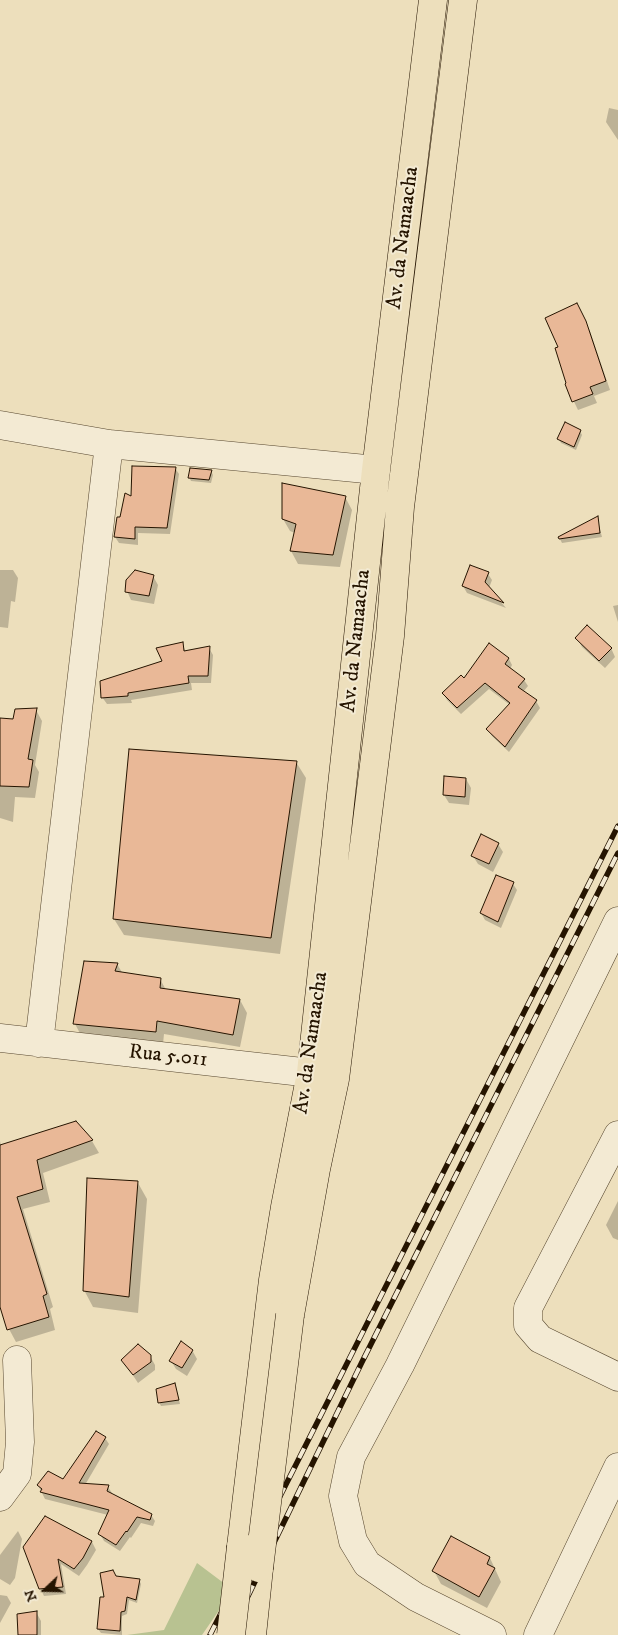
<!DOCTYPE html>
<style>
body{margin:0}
#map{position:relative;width:618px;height:1635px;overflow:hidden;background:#eddfbc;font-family:"IM FELL DW Pica",serif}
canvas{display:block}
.north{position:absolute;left:20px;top:1565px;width:50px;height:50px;-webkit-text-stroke:4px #f3ead3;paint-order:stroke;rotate:249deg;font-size:14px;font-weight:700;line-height:20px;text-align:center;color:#251400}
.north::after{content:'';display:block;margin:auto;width:18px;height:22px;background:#251400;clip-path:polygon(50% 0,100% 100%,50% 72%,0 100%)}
</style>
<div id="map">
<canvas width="618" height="1635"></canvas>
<div class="north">N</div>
</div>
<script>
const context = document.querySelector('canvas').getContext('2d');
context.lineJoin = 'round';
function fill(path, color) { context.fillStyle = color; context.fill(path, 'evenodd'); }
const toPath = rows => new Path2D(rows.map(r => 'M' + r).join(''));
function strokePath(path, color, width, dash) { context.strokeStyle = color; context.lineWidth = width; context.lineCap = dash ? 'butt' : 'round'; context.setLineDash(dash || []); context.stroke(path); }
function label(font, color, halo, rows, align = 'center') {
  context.font = font + ' "IM FELL DW Pica",serif'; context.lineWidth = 4; context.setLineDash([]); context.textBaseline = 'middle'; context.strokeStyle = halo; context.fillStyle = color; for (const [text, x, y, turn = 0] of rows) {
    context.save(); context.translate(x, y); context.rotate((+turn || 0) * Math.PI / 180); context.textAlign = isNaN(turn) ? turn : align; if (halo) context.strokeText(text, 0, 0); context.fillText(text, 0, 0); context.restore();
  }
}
const green = toPath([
 [197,1563,233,1590,202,1635,127,1635,164,1630]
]);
const shadow = toPath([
 [609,108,618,110,618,140,606,122],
 [581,313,590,331,610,390,594,396,597,403,578,410,566,385,560,347],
 [580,431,582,435,576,450,561,443,559,439],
 [175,468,179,474,170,534,138,533,138,545,119,543,115,537,121,519,132,498],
 [211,471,213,475,211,483,191,481,189,477],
 [345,497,352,510,340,567,298,564,291,551,295,533,290,531,283,519],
 [597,518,602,537,562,543,560,539],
 [0,570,13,570,18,578,15,602,11,601,8,628,0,627],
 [488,574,492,580,489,588,506,608,467,593,463,586],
 [153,576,158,585,154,604,131,600,127,591],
 [618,605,618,622,613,606],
 [577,638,611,648,615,657,605,668,582,647],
 [182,643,186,652,209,648,213,655,211,683,191,683,192,690,131,700,132,703,107,704,102,697,164,662],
 [509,659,512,665,510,669,524,680,528,686,523,692,536,701,540,708,509,752,492,736,488,730,510,705,489,689,461,714,447,700,443,693,464,680],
 [36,710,42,721,35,765,39,772,35,798,15,797,13,822,0,818,0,719,15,720],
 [296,762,306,778,280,954,124,935,114,919],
 [466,779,471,788,469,805,449,803,444,795],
 [498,844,503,852,493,872,478,864,473,856],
 [513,884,517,890,501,928,485,920,481,913],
 [117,964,123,974,160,979,166,990,240,1000,247,1013,240,1047,164,1034,163,1044,82,1037,75,1024],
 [75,1123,92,1141,99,1153,43,1173,50,1202,23,1209,53,1307,50,1309,55,1330,16,1342,9,1329,0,1304,0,1141,1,1146],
 [138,1183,147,1199,138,1313,93,1307,84,1290],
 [618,1201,618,1240,613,1238,606,1225],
 [192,1350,197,1359,187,1376,176,1369,171,1361],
 [150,1356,155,1365,155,1370,138,1383,123,1360],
 [175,1384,180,1404,161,1406,159,1402],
 [105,1438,109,1444,85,1485,108,1487,112,1493,111,1495,151,1515,155,1521,153,1526,141,1523,131,1538,130,1537,120,1551,104,1541,100,1534,108,1515,45,1499,38,1485,64,1480],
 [45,1517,92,1542,96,1550,87,1565,79,1576,61,1564,66,1594,44,1596,40,1588],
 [18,1531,22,1539,15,1578,10,1585,0,1579,0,1555],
 [490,1558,501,1582,487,1608,441,1584,434,1571],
 [116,1578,139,1580,141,1584,137,1603,129,1600,127,1614,122,1616,122,1635,101,1633,98,1629,105,1598],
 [0,1595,7,1596,11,1603,0,1623],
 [36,1612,41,1621,41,1635,19,1635]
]);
const building = toPath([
 [577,303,586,321,606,381,590,387,593,394,572,402,565,384,566,383,555,348,558,347,545,318,577,303],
 [565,422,581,430,574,447,557,439,565,422],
 [132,466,176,467,167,528,135,527,135,539,114,537,117,517,120,517,125,493,131,496,132,466],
 [190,468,212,470,209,480,188,478,190,468],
 [282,483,346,496,333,555,290,551,296,524,282,519,282,483],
 [598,516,600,533,559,539,558,537,598,516],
 [470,565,489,572,485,582,504,603,462,586,470,565],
 [135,570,154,575,149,596,125,592,126,580,135,570],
 [587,625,612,648,599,661,575,638,587,625],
 [183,642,184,651,210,646,208,676,188,676,189,683,128,693,128,696,101,698,100,681,162,661,156,648,183,642],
 [489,643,509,658,505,664,525,679,518,687,537,700,505,747,486,729,510,703,485,683,457,708,442,693,461,675,464,678,489,643],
 [37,708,28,759,33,760,29,787,0,786,0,718,13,719,15,709,37,708],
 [129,749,297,761,271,938,113,919,129,749],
 [444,776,466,778,465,797,443,795,444,776],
 [481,834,499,843,489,864,471,856,481,834],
 [496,875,514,882,498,922,480,913,496,875],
 [84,961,118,963,115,971,161,978,160,988,240,999,233,1035,157,1021,156,1032,73,1024,84,961],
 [76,1121,93,1140,37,1160,43,1189,17,1197,47,1294,43,1296,49,1317,7,1330,0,1307,0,1145,76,1121],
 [87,1178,138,1181,129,1297,83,1291,87,1178],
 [181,1341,193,1350,182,1368,169,1361,181,1341],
 [138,1344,151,1355,151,1362,133,1375,121,1360,138,1344],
 [175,1383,179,1400,158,1403,156,1389,175,1383],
 [96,1431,106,1437,79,1483,109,1485,107,1491,152,1514,150,1520,137,1517,127,1532,126,1531,116,1545,98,1534,109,1510,40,1492,42,1489,37,1485,48,1471,63,1479,96,1431],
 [45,1516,92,1541,83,1558,74,1569,58,1559,63,1587,39,1589,23,1547,45,1516],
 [451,1536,490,1557,487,1564,495,1568,479,1597,432,1571,451,1536],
 [113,1570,116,1576,140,1579,136,1600,127,1597,125,1611,121,1612,120,1631,97,1629,100,1597,104,1597,100,1573,113,1570],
 [37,1611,37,1635,18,1635,17,1614,37,1611]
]);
const minor = toPath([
 [0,425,109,444,376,470],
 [0,1038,311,1073,334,1079],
 [39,1043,109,444],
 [618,1135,528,1308,528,1325,540,1339,618,1377],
 [0,1497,17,1474,20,1442,17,1360],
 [492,1635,416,1597,367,1564,353,1541,343,1496,351,1457,400,1365,618,921],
 [538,1635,618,1467]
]);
const highway = toPath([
 [290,1315,316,1169,335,1079,390,636,400,507,416,377,463,0],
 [241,1547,273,1280,285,1207,311,1073,376,470,433,0],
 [252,1635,259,1568]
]);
const rail = toPath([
 [210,1635,618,826],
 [229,1635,362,1362,618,853]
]);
const highwayBridge = toPath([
 [259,1568,290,1315],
 [231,1635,241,1547]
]);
const streetNames = [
 ["Av. da Namaacha",404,238,-83],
 ["Av. da Namaacha",357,641,-84],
 ["Av. da Namaacha",312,1043,-82],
 ["Rua 5.011",168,1057,6]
];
fill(green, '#b8c291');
fill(shadow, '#0003');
fill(building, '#e9b897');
strokePath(building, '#251400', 1);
strokePath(minor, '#57472f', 29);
strokePath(highway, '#251400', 29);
strokePath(minor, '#f3ead3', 28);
strokePath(highway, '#eddfbc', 28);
strokePath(rail, '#251400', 5.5);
strokePath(rail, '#f3ead3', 4, [11]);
strokePath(highwayBridge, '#251400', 29, []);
strokePath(highwayBridge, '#eddfbc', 28);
label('21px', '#251400', '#f3ead3', streetNames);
</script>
